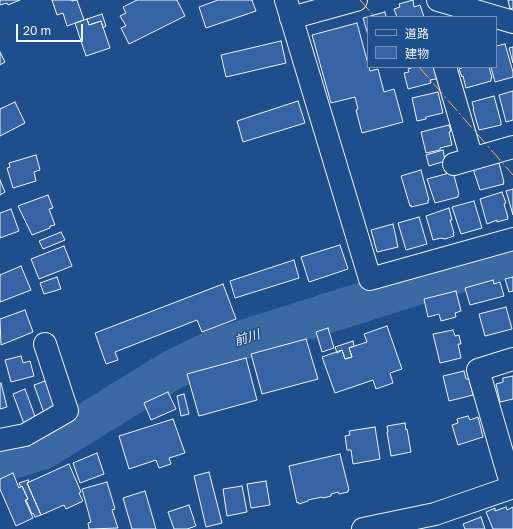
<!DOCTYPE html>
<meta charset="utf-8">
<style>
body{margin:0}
#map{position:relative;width:513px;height:529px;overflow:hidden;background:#1f4e8c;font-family:"Golos Text","Noto Sans JP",sans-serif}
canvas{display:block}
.legend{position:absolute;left:367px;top:16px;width:130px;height:52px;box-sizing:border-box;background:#1f4e8c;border:1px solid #7391ba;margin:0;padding:5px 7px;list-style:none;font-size:12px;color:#f2f6ff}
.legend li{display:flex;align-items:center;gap:8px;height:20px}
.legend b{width:20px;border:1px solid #7391ba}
.scale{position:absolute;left:16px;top:24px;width:67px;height:18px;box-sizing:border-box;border:2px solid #f2f6ff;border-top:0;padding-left:5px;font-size:12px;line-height:14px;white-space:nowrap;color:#f2f6ff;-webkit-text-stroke:3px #1f4e8c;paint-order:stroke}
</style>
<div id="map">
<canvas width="513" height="529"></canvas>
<ul class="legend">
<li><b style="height:5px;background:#1f4e8c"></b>道路</li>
<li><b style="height:11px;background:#3563a3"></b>建物</li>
</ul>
<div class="scale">20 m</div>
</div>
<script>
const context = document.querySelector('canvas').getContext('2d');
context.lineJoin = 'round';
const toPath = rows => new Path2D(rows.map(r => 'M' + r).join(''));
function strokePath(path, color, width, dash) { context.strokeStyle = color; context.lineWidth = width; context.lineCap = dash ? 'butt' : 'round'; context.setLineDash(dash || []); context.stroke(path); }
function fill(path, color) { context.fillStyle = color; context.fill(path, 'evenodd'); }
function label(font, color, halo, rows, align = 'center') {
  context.font = font + ' "Golos Text","Noto Sans JP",sans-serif'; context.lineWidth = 3; context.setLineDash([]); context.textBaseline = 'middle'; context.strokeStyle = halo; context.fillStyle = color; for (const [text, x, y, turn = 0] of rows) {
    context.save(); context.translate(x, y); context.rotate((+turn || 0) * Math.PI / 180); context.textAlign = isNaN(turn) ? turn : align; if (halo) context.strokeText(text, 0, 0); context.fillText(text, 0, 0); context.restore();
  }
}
const river = toPath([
 [0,463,42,450,172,370,217,348,411,287,513,257]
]);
const building = toPath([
 [0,0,20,0,8,5,7,3,0,5,0,0],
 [52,0,72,0,72,1,77,0,84,20,67,26,63,13,57,15,52,0],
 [137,0,177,0,185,16,129,44,121,28,126,26,120,16,126,13,123,7,137,0],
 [218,0,252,0,256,11,206,28,199,7,218,0],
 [413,0,414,7,420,5,424,17,397,17,394,9,400,7,399,4,413,0],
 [508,0,513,0,513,8,510,9,508,0],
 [385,12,386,17,368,17,368,35,363,18,385,12],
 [102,14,106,26,103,28,101,21,89,25,87,19,102,14],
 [87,19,89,25,101,21,110,48,86,56,75,23,87,19],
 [357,23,368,64,368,67,369,67,370,71,378,69,384,92,394,89,403,122,362,133,356,110,358,109,355,97,331,103,312,35,357,23],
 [281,41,286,63,226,77,221,55,281,41],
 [505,44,513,72,513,77,495,82,491,67,496,67,496,46,505,44],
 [513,47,513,63,509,48,513,47],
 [0,52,5,62,0,65,0,52],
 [414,67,437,67,441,78,430,80,431,83,408,89,404,73,409,72,408,69,414,67],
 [462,67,489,67,492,78,491,78,491,81,466,88,463,76,462,77,459,69,462,68,462,67],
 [513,91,513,120,506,122,499,95,513,91],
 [438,92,443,113,426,117,426,119,417,121,412,98,438,92],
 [494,96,501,122,501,125,479,130,473,109,474,109,472,102,494,96],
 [298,101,305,123,243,142,237,121,298,101],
 [15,102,25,123,0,136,0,109,15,102],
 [449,125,451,131,449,132,452,145,440,148,440,150,426,153,421,132,449,125],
 [443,150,445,161,429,166,426,155,443,150],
 [36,155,40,170,34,172,36,181,13,188,7,168,10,167,9,163,36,155],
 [498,159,504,182,503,182,504,184,480,190,472,166,498,159],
 [421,170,429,200,428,200,428,203,411,207,411,205,410,206,401,176,421,170],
 [453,172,459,194,458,195,458,197,435,203,427,179,453,172],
 [0,180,5,192,0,195,0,180],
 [513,189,513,215,506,191,513,189],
 [502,192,506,203,504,204,508,217,507,217,508,219,497,222,497,220,487,224,480,199,502,192],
 [48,195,53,208,49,209,55,225,50,226,50,228,32,235,18,206,48,195],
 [474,201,482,228,461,234,452,207,474,201],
 [449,208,452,220,450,220,454,233,453,233,454,236,445,239,441,238,433,240,426,216,449,208],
 [11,209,19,231,0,238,0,213,11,209],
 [419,217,427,244,406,250,398,223,419,217],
 [393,224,398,247,377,252,371,230,393,224],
 [61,232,65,240,43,249,39,241,61,232],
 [340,245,348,269,309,282,301,257,340,245],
 [64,246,72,266,39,279,31,259,64,246],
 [294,260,299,278,235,298,230,281,294,260],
 [21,266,31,290,0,302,0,275,21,266],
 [57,277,61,289,44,294,40,283,57,277],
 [513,277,513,291,509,292,505,279,513,277],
 [493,280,494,284,500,282,504,296,470,305,465,288,493,280],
 [223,284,236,319,202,332,197,320,115,352,118,360,106,364,95,333,223,284],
 [456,291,461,311,455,313,456,317,441,321,439,314,428,317,424,299,456,291],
 [506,307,512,329,485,336,479,314,506,307],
 [25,310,33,332,1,345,0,319,25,310],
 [387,326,402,369,390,373,393,383,376,389,373,380,335,393,322,357,342,350,345,359,352,357,349,348,367,342,364,334,387,326],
 [328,328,334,348,322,352,316,332,328,328],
 [453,330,455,336,459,335,461,344,458,344,461,358,440,363,433,334,453,330],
 [306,339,318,379,262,394,251,354,306,339],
 [353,341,354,346,349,348,352,357,345,359,342,350,337,353,335,347,353,341],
 [21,356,23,363,30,361,34,376,11,382,5,360,21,356],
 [246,358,257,400,199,416,187,374,246,358],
 [464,371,466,379,469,379,473,395,449,401,443,376,464,371],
 [513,376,513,399,500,402,496,384,503,382,503,378,513,376],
 [48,380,58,407,44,413,34,385,48,380],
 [1,383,7,407,0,409,0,384,1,383],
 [25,389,36,419,24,424,13,394,25,389],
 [168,392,176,409,151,420,144,403,168,392],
 [184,394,189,414,181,416,177,396,184,394],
 [468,416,470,420,478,417,483,437,458,445,452,425,458,423,457,419,468,416],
 [173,419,185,453,169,458,171,464,159,468,156,460,129,469,119,436,173,419],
 [405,423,406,430,407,429,411,452,391,456,387,432,388,432,387,426,405,423],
 [375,427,380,459,353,464,351,450,347,450,345,436,350,435,349,431,375,427],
 [97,453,104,474,80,483,73,463,97,453],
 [340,454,349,490,348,490,348,492,339,494,338,492,331,494,331,496,323,498,322,497,308,500,308,501,299,504,298,502,297,503,289,466,340,454],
 [69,464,81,492,79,493,83,501,66,509,64,505,41,515,27,483,69,464],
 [209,472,222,523,206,527,194,476,209,472],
 [13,473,19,488,22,486,28,499,25,500,33,518,16,526,0,489,0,479,13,473],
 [28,480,29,482,27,483,41,515,35,517,33,513,32,514,26,500,28,499,22,486,21,487,19,483,28,480],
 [266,481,270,505,251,508,247,484,266,481],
 [107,482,115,509,112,510,118,528,89,529,88,523,91,522,82,489,107,482],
 [242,486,247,512,227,516,223,489,242,486],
 [145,491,156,529,132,529,123,498,145,491],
 [189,505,196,526,187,529,174,529,168,512,189,505],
 [506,507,507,510,513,507,513,529,493,529,486,512,495,508,495,511,506,507],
 [481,517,485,529,465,529,463,524,481,517]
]);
const minor = toPath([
 [286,0,370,279,513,239],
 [438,0,513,22],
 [291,18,356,0],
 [445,67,472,159],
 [454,164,513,147],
 [0,440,25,435,67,411,45,344],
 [512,487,478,370,513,359],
 [363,529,435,514,513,487]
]);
const power = toPath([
 [360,0,375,17],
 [419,67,513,175]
]);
const waterNames = [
 ["前川",247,338,-17]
];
strokePath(river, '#3b69a3', 40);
fill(building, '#3563a3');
strokePath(building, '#f2f6ff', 1);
strokePath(minor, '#f2f6ff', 24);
strokePath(minor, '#1f4e8c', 22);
strokePath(power, '#ffb74d', 1, [14, 3, 2, 3]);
label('italic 13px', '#f2f6ff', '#1f4e8c', waterNames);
</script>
